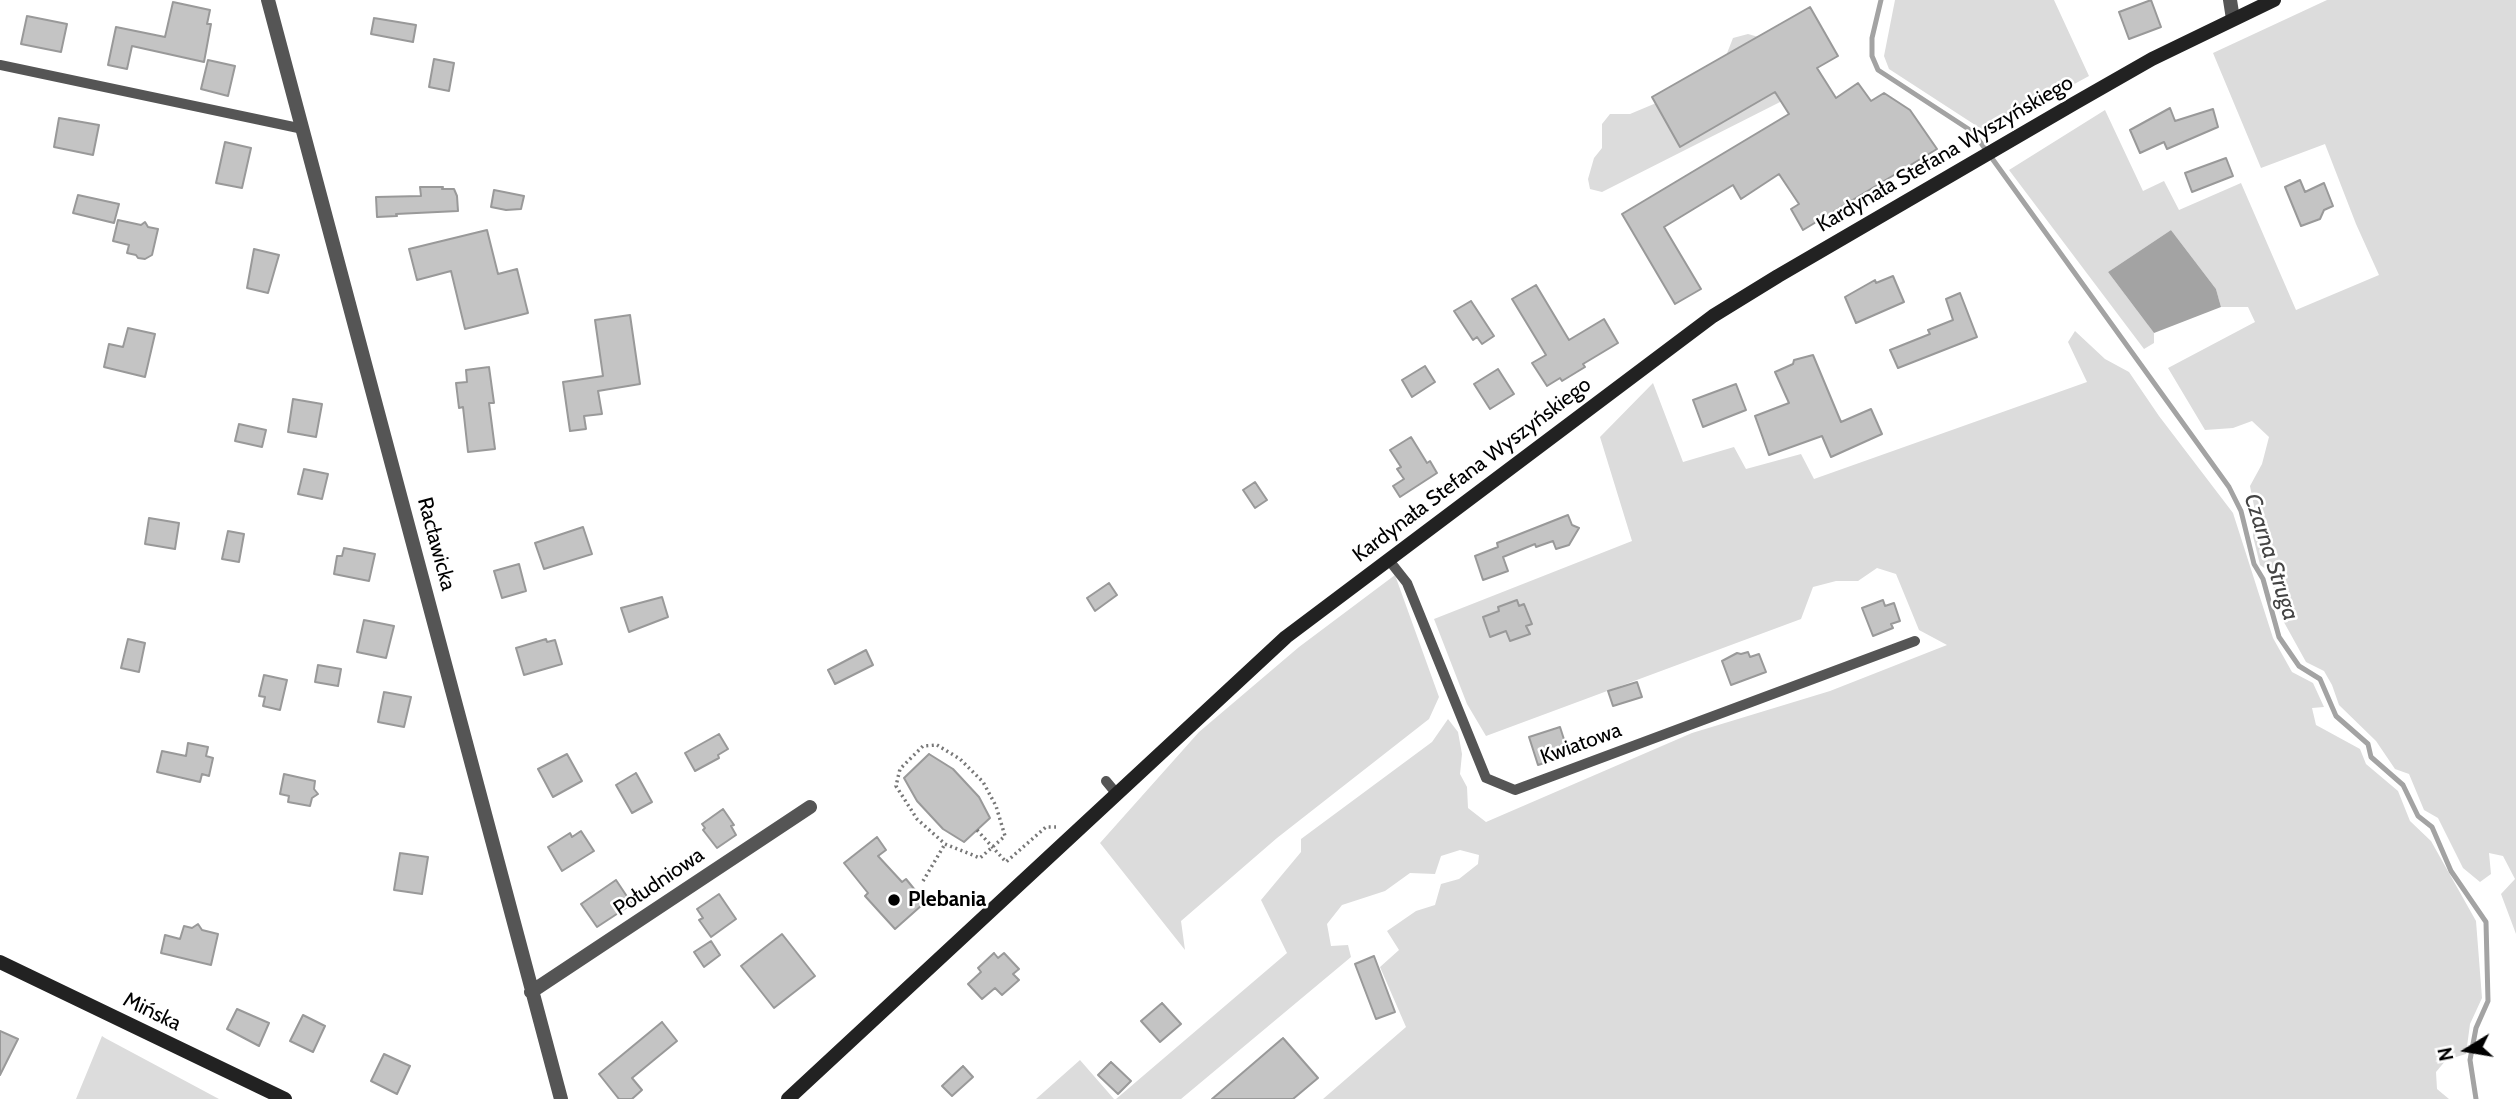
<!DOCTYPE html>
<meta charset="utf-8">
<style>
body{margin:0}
#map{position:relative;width:2516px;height:1099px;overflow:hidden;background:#fff;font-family:Cabin,sans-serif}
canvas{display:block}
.north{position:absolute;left:2432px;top:1015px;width:70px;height:70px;-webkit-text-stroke:5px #fff;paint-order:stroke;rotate:259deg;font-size:19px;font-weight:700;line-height:28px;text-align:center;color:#000}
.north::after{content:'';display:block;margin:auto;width:24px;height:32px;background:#000;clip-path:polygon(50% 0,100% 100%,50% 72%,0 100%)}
</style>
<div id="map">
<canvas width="2516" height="1099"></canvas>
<div class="north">N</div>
</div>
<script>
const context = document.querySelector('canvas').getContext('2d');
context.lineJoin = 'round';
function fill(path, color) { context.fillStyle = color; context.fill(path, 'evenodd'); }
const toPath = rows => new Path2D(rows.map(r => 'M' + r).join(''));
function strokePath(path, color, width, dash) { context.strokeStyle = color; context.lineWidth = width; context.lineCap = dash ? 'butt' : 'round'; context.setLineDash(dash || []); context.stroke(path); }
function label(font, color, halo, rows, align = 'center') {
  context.font = font + ' Cabin,sans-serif'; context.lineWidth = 5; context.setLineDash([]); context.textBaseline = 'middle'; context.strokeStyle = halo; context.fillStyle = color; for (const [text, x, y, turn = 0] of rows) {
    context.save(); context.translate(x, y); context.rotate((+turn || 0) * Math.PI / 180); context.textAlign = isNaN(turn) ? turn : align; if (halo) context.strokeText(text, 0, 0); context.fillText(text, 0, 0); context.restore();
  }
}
const green = toPath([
 [1895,0,2054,0,2089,76,1986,132,1889,69,1884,56],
 [2327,0,2516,0,2516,934,2501,894,2515,879,2503,856,2489,853,2491,874,2480,882,2463,868,2438,818,2424,810,2409,774,2395,769,2376,741,2339,705,2332,685,2324,671,2306,662,2280,615,2270,572,2260,565,2253,536,2255,511,2250,486,2262,464,2269,437,2252,421,2233,428,2205,430,2168,368,2255,322,2248,307,2221,307,2216,289,2171,230,2108,272,2154,333,2154,343,2144,349,2009,170,2105,110,2143,191,2164,181,2179,210,2241,183,2296,310,2379,275,2356,224,2325,144,2261,168,2213,53],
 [1748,34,1762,38,1788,98,1602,192,1590,189,1588,179,1594,158,1602,148,1602,124,1610,114,1630,114,1661,101,1720,71,1733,38],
 [2075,331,2105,359,2129,372,2159,416,2233,513,2273,638,2292,672,2313,683,2324,707,2312,708,2316,725,2360,749,2366,764,2398,791,2410,821,2431,841,2476,921,2482,998,2470,1024,2466,1054,2446,1060,2436,1072,2437,1089,2449,1099,1323,1099,1406,1027,1380,967,1399,950,1387,931,1416,911,1435,905,1441,884,1459,879,1478,864,1479,855,1460,850,1441,856,1435,874,1410,873,1385,891,1342,905,1327,924,1331,946,1348,945,1351,957,1181,1099,1116,1099,1287,953,1261,900,1301,852,1301,839,1432,742,1448,719,1458,732,1462,754,1460,774,1467,787,1468,808,1486,822,1692,733,1830,691,1947,645,1919,630,1896,574,1877,568,1858,581,1836,581,1813,587,1801,619,1486,736,1467,704,1434,619,1632,541,1600,437,1653,383,1683,462,1734,447,1746,469,1801,454,1814,479,2087,382,2068,342],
 [1395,575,1439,697,1429,719,1277,838,1181,921,1185,950,1100,843,1199,732,1299,647],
 [102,1036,105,1038,219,1099,76,1099],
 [1080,1060,1114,1099,1036,1099]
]);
const water = toPath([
 [2171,230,2216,289,2221,307,2154,333,2108,272]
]);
const stream = toPath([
 [1881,0,1872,38,1872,56,1878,70,1973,132,2229,487,2241,511,2254,564,2263,579,2279,637,2299,666,2320,679,2336,716,2368,744,2371,757,2403,785,2418,816,2432,827,2451,871,2486,922,2488,1001,2476,1028,2470,1060,2476,1099]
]);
const building = toPath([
 [2151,0,2161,27,2129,39,2119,12,2151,0],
 [173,2,210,10,207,24,211,24,204,62,132,46,127,69,108,65,116,27,165,37,173,2],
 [1810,7,1838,56,1817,68,1836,98,1858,83,1871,101,1884,93,1910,110,1937,149,1803,230,1791,209,1799,204,1779,174,1741,199,1733,185,1664,227,1701,289,1675,304,1622,214,1789,114,1775,92,1680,147,1652,97,1810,7],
 [27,16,67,24,61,52,21,44,27,16],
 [374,18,416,25,413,42,371,34,374,18],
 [434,59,454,63,449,91,429,87,434,59],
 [208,60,235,66,228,96,201,89,208,60],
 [2170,108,2175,121,2213,109,2218,127,2167,149,2164,142,2140,153,2130,130,2170,108],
 [59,118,99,125,93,155,54,147,59,118],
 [225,142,251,148,242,188,216,183,225,142],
 [2226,158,2233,176,2192,192,2185,173,2226,158],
 [2300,180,2305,192,2324,183,2333,206,2324,210,2320,219,2301,226,2285,187,2300,180],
 [420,187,443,187,442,189,454,189,457,196,458,211,396,214,397,216,377,217,376,197,421,196,420,187],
 [494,190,524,196,521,209,506,210,491,207,494,190],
 [78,195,119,204,114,223,73,213,78,195],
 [118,220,141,225,145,222,148,227,158,229,152,255,145,259,138,258,136,255,127,253,129,245,113,241,118,220],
 [487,230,498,274,517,269,528,313,465,329,451,271,417,280,409,249,487,230],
 [254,249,279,255,268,293,247,288,254,249],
 [1893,276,1904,302,1856,323,1845,297,1875,280,1876,283,1893,276],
 [1536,285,1569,340,1604,319,1618,343,1583,364,1585,367,1562,381,1560,378,1547,386,1532,363,1546,355,1512,299,1536,285],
 [1960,293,1977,337,1898,368,1890,350,1930,334,1928,330,1953,320,1946,299,1960,293],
 [1471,301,1494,336,1482,344,1477,337,1473,340,1454,311,1471,301],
 [630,315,640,384,598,391,602,414,584,416,586,429,570,431,563,382,603,376,595,320,630,315],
 [128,328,155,334,145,377,104,367,109,344,123,347,128,328],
 [1813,355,1841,422,1871,409,1882,434,1831,457,1822,436,1769,455,1755,416,1789,403,1775,372,1793,364,1794,360,1813,355],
 [1425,366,1435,382,1412,397,1402,380,1425,366],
 [489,367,494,403,489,403,495,449,468,452,463,407,459,408,456,383,467,382,466,370,489,367],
 [1498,369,1514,394,1490,409,1474,384,1498,369],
 [1736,384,1746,410,1703,427,1693,400,1736,384],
 [293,399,322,404,316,437,288,432,293,399],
 [239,424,266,430,262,447,235,441,239,424],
 [1411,437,1427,463,1430,461,1437,473,1400,497,1393,486,1404,479,1397,469,1401,467,1390,450,1411,437],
 [304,469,328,474,322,499,298,494,304,469],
 [1255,482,1267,500,1255,508,1243,490,1255,482],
 [1568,515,1572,525,1579,528,1569,545,1556,549,1553,541,1536,547,1535,544,1503,557,1508,571,1483,580,1475,556,1498,547,1497,543,1568,515],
 [149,518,179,523,175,549,145,544,149,518],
 [583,527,592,554,544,569,535,543,583,527],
 [228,531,244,534,239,562,222,559,228,531],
 [344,548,375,554,369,581,334,574,337,556,342,556,344,548],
 [519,564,526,591,502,598,494,571,519,564],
 [1109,583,1117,595,1095,611,1087,598,1109,583],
 [662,597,668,617,629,632,621,608,662,597],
 [1517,600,1519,606,1524,604,1532,624,1526,626,1530,634,1510,641,1506,631,1490,637,1483,617,1499,611,1498,607,1517,600],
 [1883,600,1885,606,1894,603,1900,621,1891,624,1893,628,1873,636,1862,608,1883,600],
 [364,620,394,626,386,658,357,652,364,620],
 [128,639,145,643,139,672,121,668,128,639],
 [546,639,547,642,555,640,562,664,524,675,516,648,546,639],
 [866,650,873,665,835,684,828,670,866,650],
 [1748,652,1750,657,1759,654,1766,672,1731,685,1722,661,1737,653,1741,654,1748,652],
 [318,665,341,669,338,686,315,682,318,665],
 [264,675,287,680,280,710,263,706,265,697,259,696,264,675],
 [1637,682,1642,697,1613,706,1608,691,1637,682],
 [384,692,411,697,404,727,378,722,384,692],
 [1560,727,1569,755,1538,765,1529,737,1560,727],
 [719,734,728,749,718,755,719,758,695,771,685,753,719,734],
 [188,743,208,747,206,756,213,758,209,776,202,774,200,782,157,772,162,751,186,756,188,743],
 [567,754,582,781,553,797,538,769,567,754],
 [929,754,953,769,979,797,990,818,964,842,943,829,917,801,904,778,929,754],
 [636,773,652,802,632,813,616,785,636,773],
 [284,774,315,781,314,789,318,794,312,798,310,806,288,802,289,796,280,794,284,774],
 [723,809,734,825,731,826,736,835,717,848,703,830,705,828,702,824,723,809],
 [581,831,594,851,562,871,548,847,570,833,572,837,581,831],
 [877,837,886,850,878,856,902,882,906,879,915,890,912,893,922,905,895,929,865,896,868,893,844,863,877,837],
 [400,853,428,857,422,894,394,890,400,853],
 [616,880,632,904,597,927,581,904,616,880],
 [719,894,736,919,711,937,699,920,703,918,697,909,719,894],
 [198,924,202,930,218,934,211,965,161,953,165,935,180,939,184,926,192,928,198,924],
 [782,934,815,976,774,1008,741,966,782,934],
 [711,941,720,955,704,967,694,952,711,941],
 [994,953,998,958,1004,953,1019,969,1013,974,1019,980,1002,995,995,988,982,999,968,984,981,972,978,968,994,953],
 [1374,956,1395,1012,1376,1019,1355,964,1374,956],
 [1162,1003,1181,1024,1160,1042,1141,1021,1162,1003],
 [237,1009,269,1023,259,1046,227,1029,237,1009],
 [303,1015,325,1026,313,1052,290,1041,303,1015],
 [662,1022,677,1041,632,1078,642,1090,632,1099,619,1099,599,1074,662,1022],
 [0,1031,18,1039,0,1075,0,1031],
 [1283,1038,1318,1078,1293,1099,1212,1099,1283,1038],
 [384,1054,410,1066,397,1094,371,1081,384,1054],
 [1111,1062,1131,1081,1118,1094,1098,1075,1111,1062],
 [963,1066,973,1077,952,1096,942,1086,963,1066]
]);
const path = toPath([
 [937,745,960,759,983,782,996,806,1005,836,980,858,945,844,917,819,896,786,900,769,923,746,937,745],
 [977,830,1006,862,1046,827,1056,827],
 [923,881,945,844]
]);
const lane = toPath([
 [0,65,303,129],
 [1388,559,1407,583,1486,778,1515,790,1915,641],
 [1106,781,1116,793]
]);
const street = toPath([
 [268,0,561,1099],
 [2230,0,2233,19],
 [531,992,810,807]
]);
const secondary = toPath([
 [0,962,285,1099],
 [788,1099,1286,637,1713,316,1778,276,2075,103,2152,59,2274,0]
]);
const markers = [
 [894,900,7,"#000"]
];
const streetNames = [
 ["Kardynała Stefana Wyszyńskiego",1945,154,-30],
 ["Kardynała Stefana Wyszyńskiego",1472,470,-37],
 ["Racławicka",436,544,75],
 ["Kwiatowa",1581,744,-20],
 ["Południowa",659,882,-34],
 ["Mińska",152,1012,26]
];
const poiNames = [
 ["Plebania",908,900]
];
const waterNames = [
 ["Czarna Struga",2271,557,72]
];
fill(green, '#dcdcdc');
fill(water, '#a3a3a3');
strokePath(stream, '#a3a3a3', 5);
fill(building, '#c4c4c4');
strokePath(building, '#999', 2);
strokePath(path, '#777', 3.5, [2, 3.5]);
strokePath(lane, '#555', 10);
strokePath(street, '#555', 14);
strokePath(secondary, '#222', 14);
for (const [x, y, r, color] of markers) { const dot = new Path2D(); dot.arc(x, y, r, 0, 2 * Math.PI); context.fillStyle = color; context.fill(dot); strokePath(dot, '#fff', 2.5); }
label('21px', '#000', '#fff', streetNames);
label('bold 21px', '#000', '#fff', poiNames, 'left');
label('italic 23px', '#444', '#fff', waterNames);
</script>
